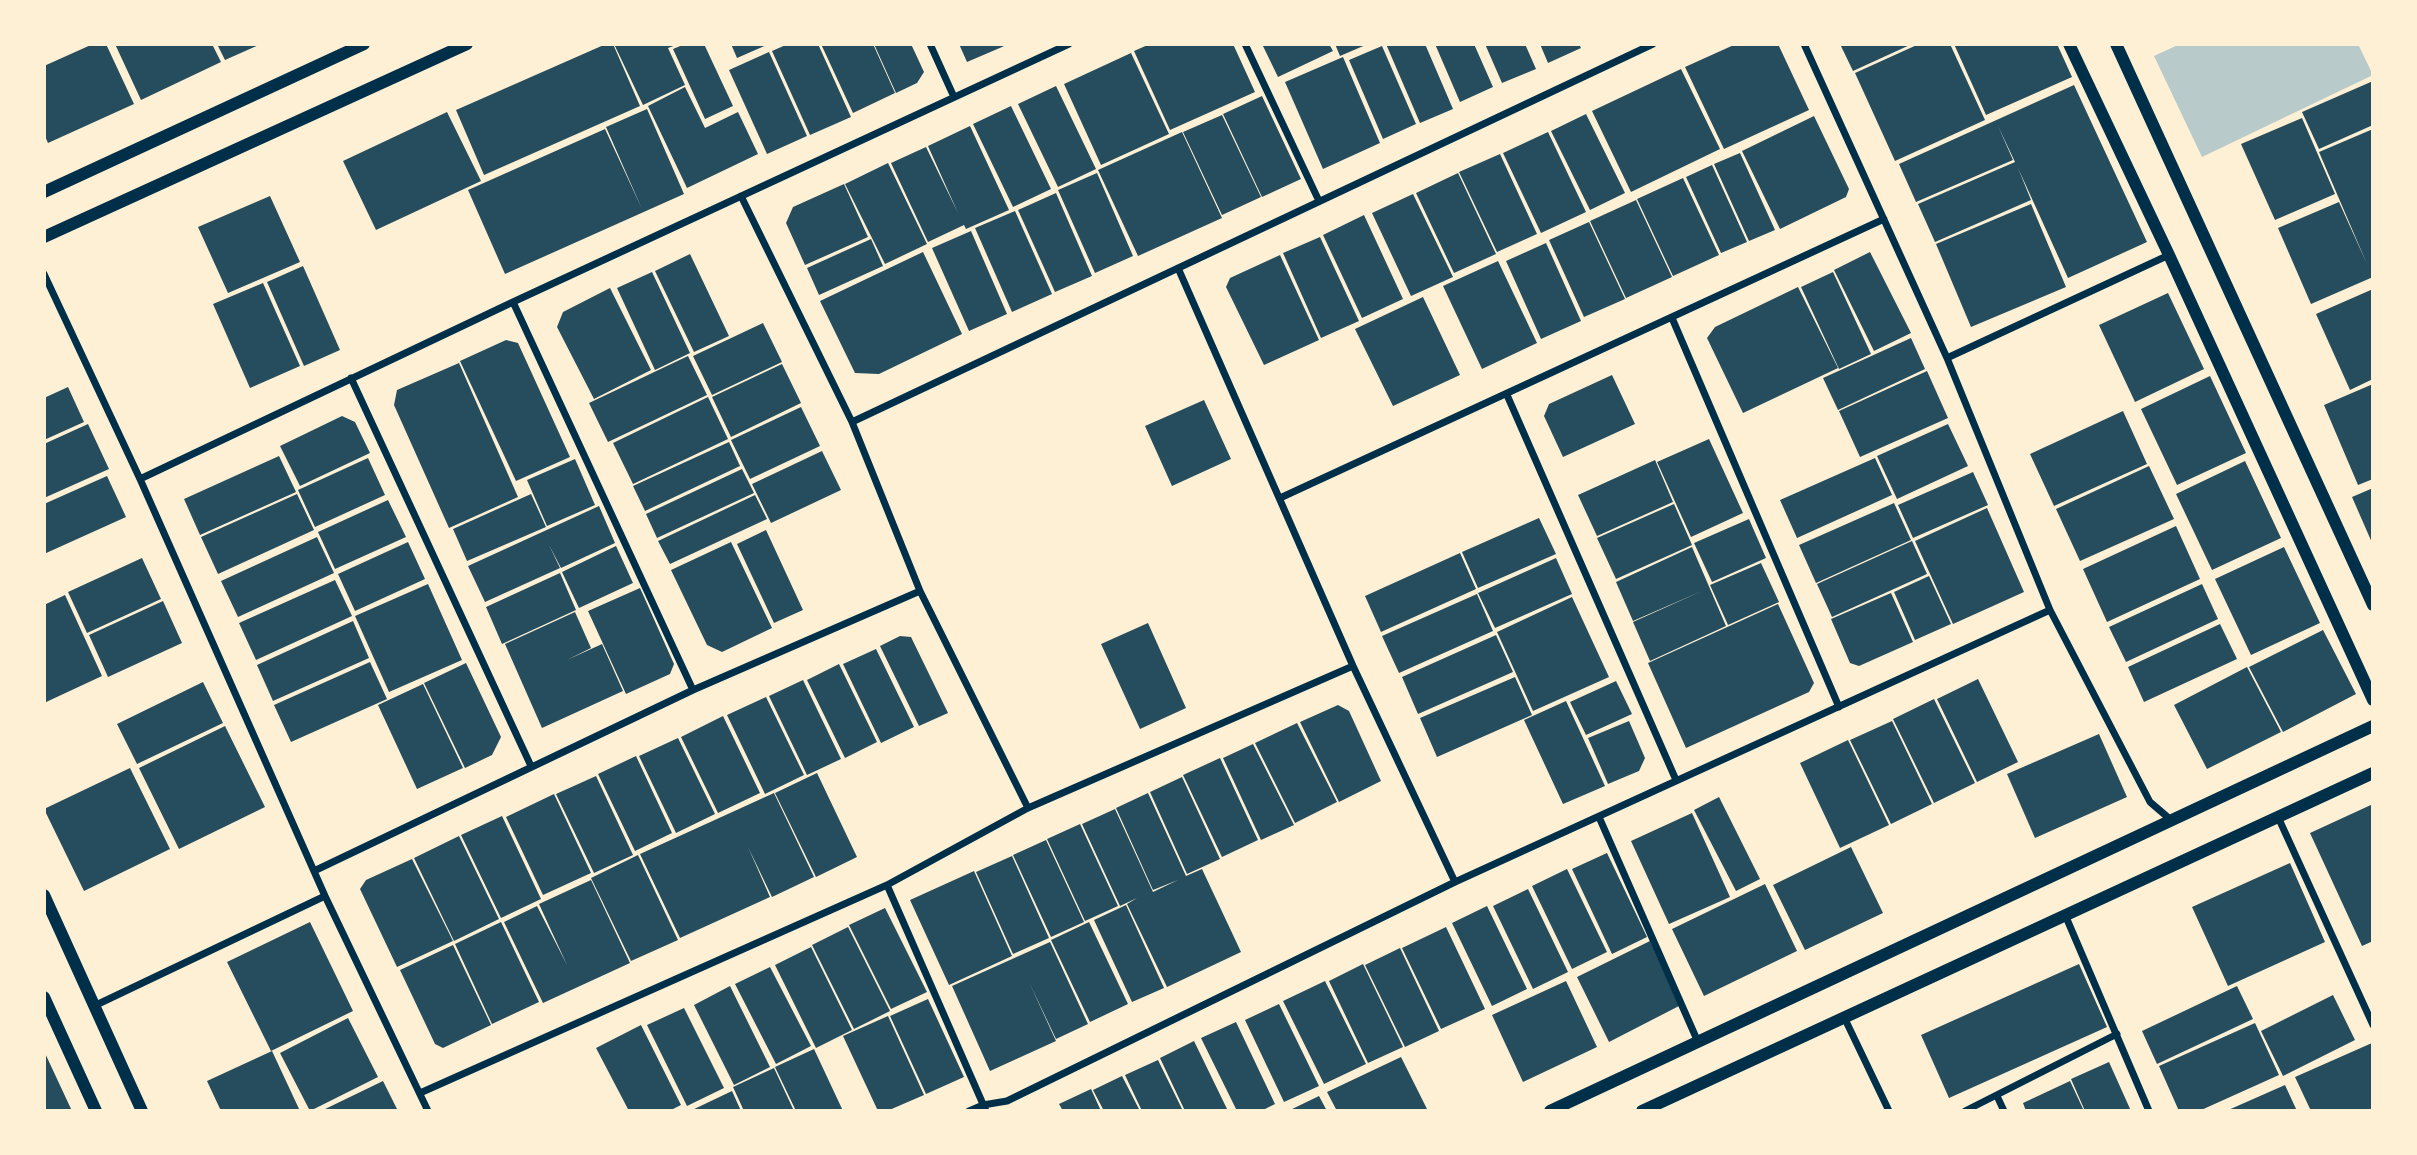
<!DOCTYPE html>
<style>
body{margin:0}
#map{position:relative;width:2417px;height:1155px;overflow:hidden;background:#fdf0d5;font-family:"Crimson Pro",serif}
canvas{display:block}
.frame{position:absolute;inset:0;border:46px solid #fdf0d5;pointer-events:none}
</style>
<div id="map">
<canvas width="2417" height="1155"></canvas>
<div class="frame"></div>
</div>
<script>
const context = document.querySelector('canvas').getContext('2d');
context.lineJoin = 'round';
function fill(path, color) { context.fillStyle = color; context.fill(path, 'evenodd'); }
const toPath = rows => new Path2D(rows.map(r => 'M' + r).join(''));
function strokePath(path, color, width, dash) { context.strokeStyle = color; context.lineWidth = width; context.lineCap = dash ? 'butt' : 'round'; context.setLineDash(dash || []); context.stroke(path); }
const green = toPath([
 [2180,44,2358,44,2373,75,2202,157,2154,56]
]);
const building = toPath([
 [93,44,106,44,134,104,48,143,44,134,44,66],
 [115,44,212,44,221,62,141,100],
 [217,44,261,44,225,60],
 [606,44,613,44,640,106,484,175,456,110],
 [614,44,679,44,668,48,685,85,643,105],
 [685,44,704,44,733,106,705,119,673,49],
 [731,44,769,44,737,58],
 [788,44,818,44,851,117,810,135,772,51],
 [821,44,873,44,895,93,853,113],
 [874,44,911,44,924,72,917,83,896,93],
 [959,44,1009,44,967,62],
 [1150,44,1233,44,1255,92,1170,130,1134,51],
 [1262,44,1329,44,1333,51,1278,77],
 [1335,44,1368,44,1340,56],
 [1386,44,1425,44,1453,109,1420,123],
 [1435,44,1474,44,1493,87,1460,102],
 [1485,44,1525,44,1536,69,1502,83],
 [1540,44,1579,44,1581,48,1548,63],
 [1736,44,1778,44,1809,110,1724,149,1685,67],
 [1840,44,1912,44,1853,71],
 [1919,44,1950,44,1985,120,1895,161,1855,73],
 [1954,44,2057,44,2072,77,1986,115],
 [1382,46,1416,124,1383,139,1349,60],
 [769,52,807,136,767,154,729,70],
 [1131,53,1169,134,1101,165,1064,84],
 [1343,57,1380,143,1323,169,1285,82],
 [1681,69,1720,149,1631,192,1592,111],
 [2373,81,2373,125,2319,149,2302,112],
 [2074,85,2147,242,2068,278,2018,168,2031,200,1935,242,1918,204,2015,162,1998,126,2013,160,1916,202,1899,164],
 [1056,86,1096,169,1058,187,1018,104],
 [685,87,705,128,738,112,758,154,687,188,648,106],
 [1262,96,1301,179,1262,197,1223,114],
 [1011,106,1051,189,1013,207,973,124],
 [647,109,684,194,505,274,468,190,605,129,642,209,606,127],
 [447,112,481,181,376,230,343,161],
 [1586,114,1625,193,1590,210,1551,131],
 [1222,115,1261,197,1222,215,1183,132],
 [1814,116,1849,189,1846,197,1780,229,1742,151],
 [2302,118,2335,194,2275,220,2241,144],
 [970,126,1009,210,966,229,964,225,928,242,891,163,926,147,958,213,928,146],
 [2373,129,2373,277,2311,304,2278,228,2339,202,2367,264,2319,152],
 [1182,132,1222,218,1138,256,1098,170],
 [1548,132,1586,212,1541,233,1503,153],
 [1740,153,1775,230,1749,241,1714,164],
 [1500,154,1537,234,1497,252,1459,172],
 [888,163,927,244,885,264,845,184],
 [1712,165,1747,242,1721,253,1686,177],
 [1097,173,1133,256,1095,273,1058,190],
 [1458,173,1496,254,1454,273,1416,193],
 [1683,178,1719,255,1673,276,1637,199],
 [844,184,868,237,805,265,786,223,793,207],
 [1056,193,1092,276,1055,292,1018,210],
 [1413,194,1453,277,1411,296,1372,213],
 [270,196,300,262,228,293,198,227],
 [1636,200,1672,277,1626,298,1590,221],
 [2031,204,2066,287,1971,327,1936,244],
 [1015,211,1052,294,1012,312,975,228],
 [1364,215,1403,299,1362,318,1323,235],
 [1589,222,1625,299,1584,317,1549,240],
 [971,231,1007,314,969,331,932,248],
 [1320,237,1359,321,1321,338,1283,253],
 [871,239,883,266,819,295,807,268],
 [1546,243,1581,321,1541,339,1506,261],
 [923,252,962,334,879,374,855,373,820,301],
 [1870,252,1911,333,1874,351,1834,270],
 [690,254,729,336,694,352,655,271],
 [1280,255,1319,340,1264,365,1226,287,1230,278],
 [1498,261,1537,343,1482,369,1443,286],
 [303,266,340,350,304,366,267,282],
 [652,272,690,353,655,370,617,288],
 [1833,272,1871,354,1839,369,1801,287],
 [263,283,300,366,250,388,213,304],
 [1798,287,1838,368,1743,413,1707,338,1715,327],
 [610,288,651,370,594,399,557,327,563,312],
 [2373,289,2373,379,2350,390,2316,314],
 [2168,293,2204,369,2135,402,2099,325],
 [1423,297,1460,375,1393,406,1355,329],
 [763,323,782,362,712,395,693,356],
 [1911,338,1925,369,1838,410,1823,378],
 [506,340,518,343,570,457,516,481,460,361],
 [688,356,707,395,608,442,589,403],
 [459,363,518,497,449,528,394,405,397,390],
 [782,364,801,403,731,437,712,397],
 [1927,371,1948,418,1860,457,1839,411],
 [1612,375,1635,424,1563,457,1544,416,1549,404],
 [2210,376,2246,453,2177,485,2141,409],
 [2373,384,2373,479,2358,485,2324,405],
 [68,387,84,422,44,440,44,398],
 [708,397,728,439,633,484,613,443],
 [1204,400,1231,459,1172,486,1145,426],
 [801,407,820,446,750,479,731,440],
 [2123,411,2147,464,2054,506,2030,454],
 [342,416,355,422,370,453,300,486,280,446],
 [88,424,109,469,44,498,44,444],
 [1948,424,1968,466,1897,499,1877,456],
 [1709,439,1743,513,1691,537,1657,462],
 [729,442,740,466,645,511,633,486],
 [822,451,841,490,771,523,752,484],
 [279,456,296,492,200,535,184,499],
 [368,458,385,495,315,527,298,490],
 [1875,458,1892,495,1797,538,1780,500],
 [575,459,595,505,547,526,527,480],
 [1655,460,1673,502,1597,536,1578,495],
 [2245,461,2281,538,2212,570,2176,494],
 [2149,466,2174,519,2080,561,2056,509],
 [742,469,754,493,657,538,646,514],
 [1973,472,1988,505,1913,538,1898,505],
 [107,476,126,517,44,554,44,504],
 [2373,488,2373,545,2352,497],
 [297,494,314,530,218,574,201,537],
 [531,494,546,527,467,561,453,529],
 [755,495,767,519,670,564,658,541],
 [388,500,406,537,335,569,318,532],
 [1894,503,1911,540,1816,583,1799,545],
 [1674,504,1692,545,1616,579,1597,538],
 [599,506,615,543,561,568,549,545,560,568,485,602,468,566],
 [1987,508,2024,592,1953,624,1915,541],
 [1539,518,1556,554,1478,588,1462,552],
 [1749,519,1766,558,1712,582,1694,543],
 [2176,526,2200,579,2107,622,2083,569],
 [766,530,803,610,774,623,737,544],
 [317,537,334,573,238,617,221,581],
 [1912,541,1927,574,1832,617,1817,584],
 [408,542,425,579,355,611,338,574],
 [731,542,772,628,722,652,707,645,671,570],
 [616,546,633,583,579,608,562,572],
 [1692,547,1726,626,1650,661,1633,622,1702,591,1633,621,1616,582],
 [2284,547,2320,623,2251,655,2215,579],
 [1460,553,1476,589,1381,632,1365,596],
 [142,558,161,599,87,633,68,592],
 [1556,558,1572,594,1495,628,1478,593],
 [1761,563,1779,602,1728,625,1710,585],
 [560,573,576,610,502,644,486,607],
 [1929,576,1951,624,1915,640,1894,592],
 [335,580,352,616,256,660,239,623],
 [428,584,462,660,389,692,355,616],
 [2202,584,2218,619,2126,662,2109,627],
 [640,588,674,664,670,674,626,694,588,611],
 [1891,593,1913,642,1859,666,1850,663,1831,619],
 [1477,594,1493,631,1399,673,1382,636],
 [65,595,102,676,44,703,44,605],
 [1572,597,1609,677,1533,711,1497,632],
 [163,601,182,643,108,677,89,635],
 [1778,604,1814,683,1809,692,1686,748,1648,663],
 [575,612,591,648,567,660,602,644,623,691,542,728,505,644],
 [353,621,369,658,273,701,257,665],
 [1148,623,1186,708,1140,729,1101,644],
 [2220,624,2237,659,2144,702,2128,667],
 [2323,630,2356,694,2283,732,2249,667],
 [1496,635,1513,672,1418,714,1402,677],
 [900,636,911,637,948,713,919,726,880,646],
 [876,649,914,727,881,743,843,664],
 [370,662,387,699,291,742,274,705],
 [466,663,501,737,492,755,465,768,424,683],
 [839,664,877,742,845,758,807,680],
 [2247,667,2281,732,2207,769,2174,705],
 [1515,677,1532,715,1437,757,1420,718],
 [1978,679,2018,762,1977,782,1937,699],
 [803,680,841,759,807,775,769,696],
 [1616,681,1632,714,1586,735,1570,702],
 [203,682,223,723,137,764,117,724],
 [423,684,463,768,417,789,378,705],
 [766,697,804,775,765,794,727,715],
 [1934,699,1975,783,1934,803,1893,719],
 [1566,701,1605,786,1563,804,1524,720],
 [1338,705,1349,711,1381,781,1339,802,1300,722],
 [723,716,760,793,718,813,681,737],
 [1629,721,1645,758,1639,771,1608,784,1588,738],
 [1892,721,1932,804,1891,824,1850,740],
 [1297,723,1337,802,1295,823,1255,743],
 [225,726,265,807,179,849,139,768],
 [2099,734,2127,797,2035,838,2007,774],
 [678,738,715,814,676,833,639,756],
 [1848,740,1889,825,1840,848,1800,763],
 [1253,744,1294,825,1261,840,1223,758],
 [636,756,672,833,635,851,598,774],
 [1220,758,1258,840,1222,857,1183,775],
 [130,768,170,849,84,891,44,809],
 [817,773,857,857,816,877,775,793],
 [596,776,633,855,594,873,556,794],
 [1182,777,1220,859,1187,874,1150,792],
 [774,793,814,877,772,897,748,847,770,897,680,938,640,854],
 [1148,793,1186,876,1202,869,1241,952,1167,987,1127,904,1137,898,1120,906,1082,824,1115,809,1153,892,1178,880,1153,890,1116,808],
 [554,794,591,873,543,895,506,817],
 [1719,797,1760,879,1736,891,1694,810],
 [2373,804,2373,941,2362,946,2310,833],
 [1692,813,1730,897,1669,924,1631,841],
 [502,816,541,899,501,918,461,835],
 [1080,824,1118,906,1085,921,1047,839],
 [459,836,499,919,454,941,414,858],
 [1046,840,1084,922,1051,937,1013,855],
 [1851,847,1883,913,1805,950,1773,885],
 [1607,853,1647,937,1612,954,1572,869],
 [638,855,678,940,631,961,591,878],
 [1012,856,1049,938,1013,954,976,872],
 [412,859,453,941,397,967,360,889,366,880],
 [2290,863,2325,942,2228,986,2192,907],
 [1567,869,1607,952,1572,969,1532,886],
 [974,871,1012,956,949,985,910,900],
 [591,880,630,963,543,1003,504,922,537,906,567,965,539,904],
 [1765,884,1797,951,1704,996,1672,929],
 [1528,889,1568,972,1533,989,1493,906],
 [1126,905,1164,988,1132,1002,1094,920],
 [1487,906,1527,989,1492,1006,1452,923],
 [885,908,927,992,891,1009,849,925],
 [310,922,353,1011,271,1051,227,962],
 [501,922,539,1002,492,1024,455,944],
 [1089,922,1128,1004,1090,1022,1051,940],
 [848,927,890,1011,854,1029,812,945],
 [1446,927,1485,1009,1441,1029,1402,948],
 [1650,941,1679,1006,1609,1042,1577,977],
 [1050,942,1088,1024,1056,1039,1029,982,1056,1041,990,1071,952,986],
 [453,945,491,1025,443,1048,435,1044,400,970],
 [811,947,852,1030,816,1048,775,965],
 [1400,948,1439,1031,1405,1047,1365,965],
 [1363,964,1403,1047,1368,1063,1329,981],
 [2079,964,2107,1027,1949,1098,1921,1035],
 [770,967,811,1046,776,1064,735,984],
 [1325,981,1366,1064,1324,1084,1283,1001],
 [1566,981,1597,1047,1523,1082,1492,1015],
 [730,986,770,1067,734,1085,694,1005],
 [2237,986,2253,1019,2157,1064,2142,1031],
 [2333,995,2355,1040,2283,1076,2261,1031],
 [928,999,964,1077,926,1094,890,1016],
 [1279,1004,1319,1086,1284,1102,1245,1020],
 [684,1008,724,1088,687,1106,647,1025],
 [888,1016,924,1095,887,1111,878,1111,843,1036],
 [348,1018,378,1077,310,1111,280,1053],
 [1236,1022,1275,1104,1261,1111,1237,1111,1201,1038],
 [2255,1023,2279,1075,2199,1111,2179,1111,2159,1066],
 [641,1025,681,1105,669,1111,629,1111,596,1048],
 [1194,1041,1228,1111,1185,1111,1160,1058],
 [2372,1043,2373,1111,2311,1111,2295,1077],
 [814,1049,843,1111,796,1111,775,1067],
 [44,1051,72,1111,44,1111],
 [272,1051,300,1111,221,1111,207,1081],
 [1401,1057,1428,1111,1337,1111,1327,1092],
 [1158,1060,1183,1111,1142,1111,1125,1075],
 [2109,1062,2131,1111,2085,1111,2071,1079],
 [774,1068,794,1111,744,1111,733,1087],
 [1122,1076,1140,1111,1104,1111,1093,1090],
 [383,1081,398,1111,321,1111],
 [2070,1081,2084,1111,2026,1111,2023,1103],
 [2285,1085,2297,1111,2226,1111],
 [1091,1089,1101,1111,1063,1111,1059,1104],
 [732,1091,741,1111,690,1111],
 [1319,1096,1327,1111,1288,1111]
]);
const minor = toPath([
 [930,44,954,97],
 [1245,44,1319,201],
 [1804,44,1947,358,2050,610,2150,802,2171,820],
 [741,196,852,422,920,591,1028,808],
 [1178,268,1353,666,1455,882],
 [44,274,140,479,325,896,428,1111],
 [513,302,693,690],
 [1672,318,1839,707],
 [1947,358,2169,255],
 [351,378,531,766],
 [1507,395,1676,780],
 [852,422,1653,44],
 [140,479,513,302,1069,44],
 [1280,498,1884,219],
 [1599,817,1698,1042],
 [2278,817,2373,1025],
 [314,871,693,690,920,591],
 [887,885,986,1111],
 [2066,917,2149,1111],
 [94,1006,325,896],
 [1844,1017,1889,1111],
 [420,1093,887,885,1028,808,1353,666],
 [1997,1096,2004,1111],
 [969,1111,983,1105,1007,1101,1455,882,2050,610],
 [1965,1111,2117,1034]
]);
const tertiary = toPath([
 [2069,44,2169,255,2373,700],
 [2116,44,2373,605],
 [44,192,364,44],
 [44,237,467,44],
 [44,895,142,1111],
 [44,997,96,1111],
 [1550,1111,2373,726],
 [1642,1111,2373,773]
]);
fill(green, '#b9caca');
fill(building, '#264d5e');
strokePath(minor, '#003049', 7);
strokePath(tertiary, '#003049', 12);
</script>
